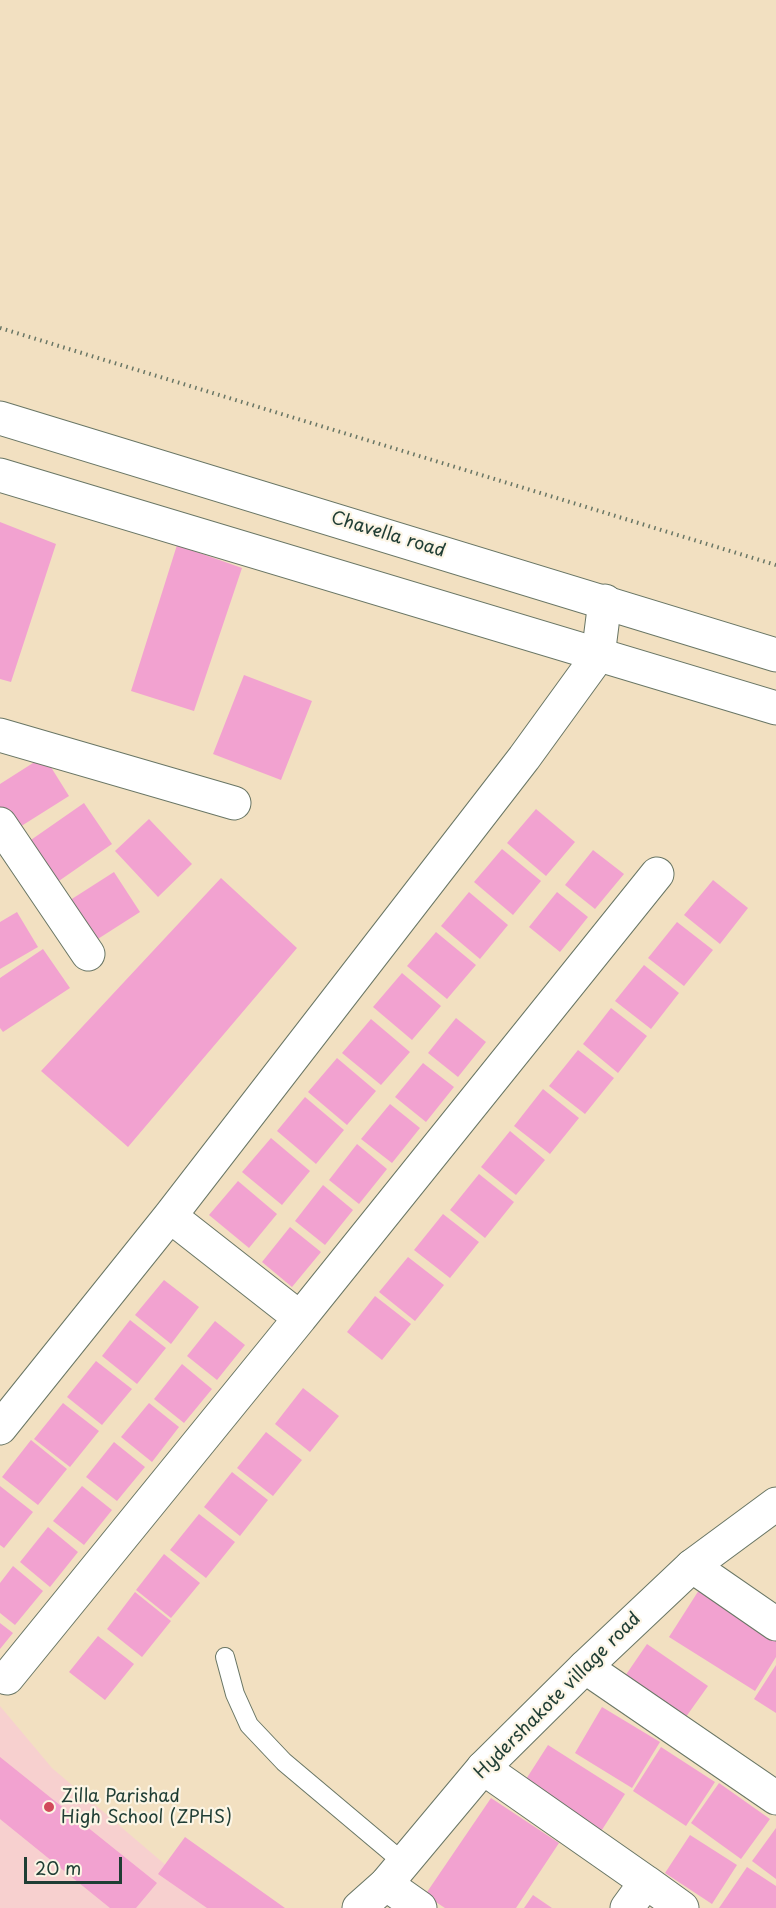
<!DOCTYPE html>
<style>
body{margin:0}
#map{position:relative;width:776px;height:1908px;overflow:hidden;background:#f2e0c1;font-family:"Playpen Sans",sans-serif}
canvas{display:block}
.scale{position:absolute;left:24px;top:1857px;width:98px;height:27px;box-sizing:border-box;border:3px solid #1f3d34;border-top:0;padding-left:8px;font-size:18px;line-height:21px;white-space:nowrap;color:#1f3d34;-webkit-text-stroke:4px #fcf5e5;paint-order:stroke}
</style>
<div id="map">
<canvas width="776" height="1908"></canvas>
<div class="scale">20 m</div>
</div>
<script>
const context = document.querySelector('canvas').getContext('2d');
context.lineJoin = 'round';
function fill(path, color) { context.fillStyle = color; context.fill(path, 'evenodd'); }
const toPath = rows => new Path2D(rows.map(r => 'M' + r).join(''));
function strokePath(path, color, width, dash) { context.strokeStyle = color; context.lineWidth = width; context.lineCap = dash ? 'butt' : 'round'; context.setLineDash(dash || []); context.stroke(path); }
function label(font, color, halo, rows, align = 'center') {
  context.font = font + ' "Playpen Sans",sans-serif'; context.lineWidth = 4.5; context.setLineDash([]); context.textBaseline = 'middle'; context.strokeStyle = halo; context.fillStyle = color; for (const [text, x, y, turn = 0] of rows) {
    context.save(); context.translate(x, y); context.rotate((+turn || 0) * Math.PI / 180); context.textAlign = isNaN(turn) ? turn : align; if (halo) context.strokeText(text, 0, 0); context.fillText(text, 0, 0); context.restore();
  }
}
const built = toPath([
 [0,1706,52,1768,216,1908,0,1908]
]);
const building = toPath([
 [0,522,56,544,11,682,0,679],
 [177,545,242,568,194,711,131,691],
 [244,675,312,701,281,780,213,754],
 [44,756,69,796,15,830,0,807,0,784],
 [84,803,112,844,56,883,28,842],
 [536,809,575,842,546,876,507,843],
 [149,819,192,864,158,897,115,851],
 [502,849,541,881,513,915,474,882],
 [593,850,624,874,595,909,565,885],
 [114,872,140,912,90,944,64,904],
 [221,878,297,948,128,1147,41,1071],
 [713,880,748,908,720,944,684,915],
 [469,892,508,925,480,959,441,926],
 [557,892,588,917,560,952,529,927],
 [17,912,38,947,0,969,0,922],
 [677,922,713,950,684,986,648,958],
 [436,932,476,965,447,999,407,966],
 [43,949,70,988,3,1032,0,1028,0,978],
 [644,965,679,993,651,1029,615,1001],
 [402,973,441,1006,412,1040,373,1007],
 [611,1008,647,1036,618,1073,583,1044],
 [456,1018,486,1042,458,1077,428,1053],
 [371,1019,410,1052,381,1085,342,1053],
 [578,1050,614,1078,585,1114,549,1086],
 [337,1058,376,1091,347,1125,308,1092],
 [423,1063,454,1087,426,1122,395,1097],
 [543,1089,579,1118,550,1154,514,1126],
 [305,1097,344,1130,316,1164,277,1131],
 [390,1104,420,1128,392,1163,361,1139],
 [510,1131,545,1160,516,1195,481,1167],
 [271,1138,310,1171,282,1205,242,1172],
 [357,1144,387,1169,359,1204,329,1180],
 [479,1174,514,1202,485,1238,450,1210],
 [238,1181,277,1214,249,1248,209,1215],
 [323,1185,353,1210,325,1245,295,1221],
 [443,1214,479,1242,450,1278,414,1250],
 [290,1227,321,1252,292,1287,262,1262],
 [408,1257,444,1285,415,1321,379,1292],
 [164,1280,199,1307,171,1344,135,1315],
 [375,1296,411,1324,382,1360,347,1332],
 [130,1320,166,1348,137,1384,102,1356],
 [215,1321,245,1345,217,1380,187,1356],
 [96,1361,132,1389,102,1425,67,1397],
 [182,1364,212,1389,184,1423,154,1399],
 [303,1388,339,1416,310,1452,275,1424],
 [63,1403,99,1431,70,1467,34,1439],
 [149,1403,179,1427,152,1462,121,1437],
 [266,1432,302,1460,273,1496,237,1468],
 [31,1440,67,1469,38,1505,2,1477],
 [114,1442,145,1467,117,1501,86,1477],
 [232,1472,268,1500,240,1536,204,1507],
 [0,1486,33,1512,4,1548,0,1545],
 [82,1486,112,1510,84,1545,53,1521],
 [199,1514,235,1542,206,1578,170,1550],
 [48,1527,78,1552,50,1587,20,1562],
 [164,1554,200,1583,171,1618,136,1590],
 [13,1566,43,1591,15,1625,0,1613,0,1583],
 [699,1590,776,1638,776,1657,755,1691,669,1637],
 [135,1592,171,1621,142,1657,107,1629],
 [0,1623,13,1633,0,1649],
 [98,1636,134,1664,105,1700,69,1672],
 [647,1644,708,1686,683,1721,623,1679],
 [776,1665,776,1713,754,1699],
 [602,1707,660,1742,632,1788,575,1753],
 [548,1745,625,1794,598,1836,521,1787],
 [661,1747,715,1782,686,1826,633,1791],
 [0,1757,157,1883,136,1908,110,1908,0,1819],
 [719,1783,770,1819,741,1859,691,1823],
 [491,1798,559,1843,516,1908,445,1908,425,1895],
 [776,1828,776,1879,752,1861],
 [690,1835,737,1865,712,1904,665,1873],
 [185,1837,285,1908,207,1908,158,1874],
 [747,1867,776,1886,776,1908,719,1908],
 [533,1895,552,1908,524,1908]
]);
const path = toPath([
 [0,328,776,565]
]);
const service = toPath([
 [225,1657,235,1694,249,1725,284,1762,404,1863]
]);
const minor = toPath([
 [0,735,234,803],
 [0,824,88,954],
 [300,1318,657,874],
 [0,1428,170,1216,524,758,598,656,605,601],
 [692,1566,776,1624],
 [585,1667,776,1798],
 [7,1678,300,1318,170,1216],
 [483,1768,646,1882],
 [386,1884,420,1908],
 [627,1908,646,1882,682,1908]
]);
const tertiary = toPath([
 [359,1908,386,1884,483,1768,585,1667,692,1566,776,1504]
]);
const trunk = toPath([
 [0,418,776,655],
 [0,475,776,708]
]);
const markers = [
 [49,1807,6,"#d1495b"]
];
const streetNames = [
 ["Chavella road",388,535,17],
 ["Hydershakote village road",558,1696,-45]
];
const poiNames = [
 ["Zilla Parishad",61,1797],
 ["High School (ZPHS)",61,1818]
];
fill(built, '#f7d0cf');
fill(building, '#f2a2d0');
strokePath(service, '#697665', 20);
strokePath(minor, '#697665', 35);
strokePath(tertiary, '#697665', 35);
strokePath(trunk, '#697665', 35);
strokePath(path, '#697665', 4, [1.5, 4.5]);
strokePath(service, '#fff', 18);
strokePath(minor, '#fff', 33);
strokePath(tertiary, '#fff', 33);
strokePath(trunk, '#fff', 33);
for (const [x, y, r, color] of markers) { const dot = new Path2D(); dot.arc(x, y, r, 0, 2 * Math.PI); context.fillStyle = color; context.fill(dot); strokePath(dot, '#fcf5e5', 2); }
label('18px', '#1f3d34', '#fcf5e5', streetNames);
label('18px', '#1f3d34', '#fcf5e5', poiNames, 'left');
</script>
